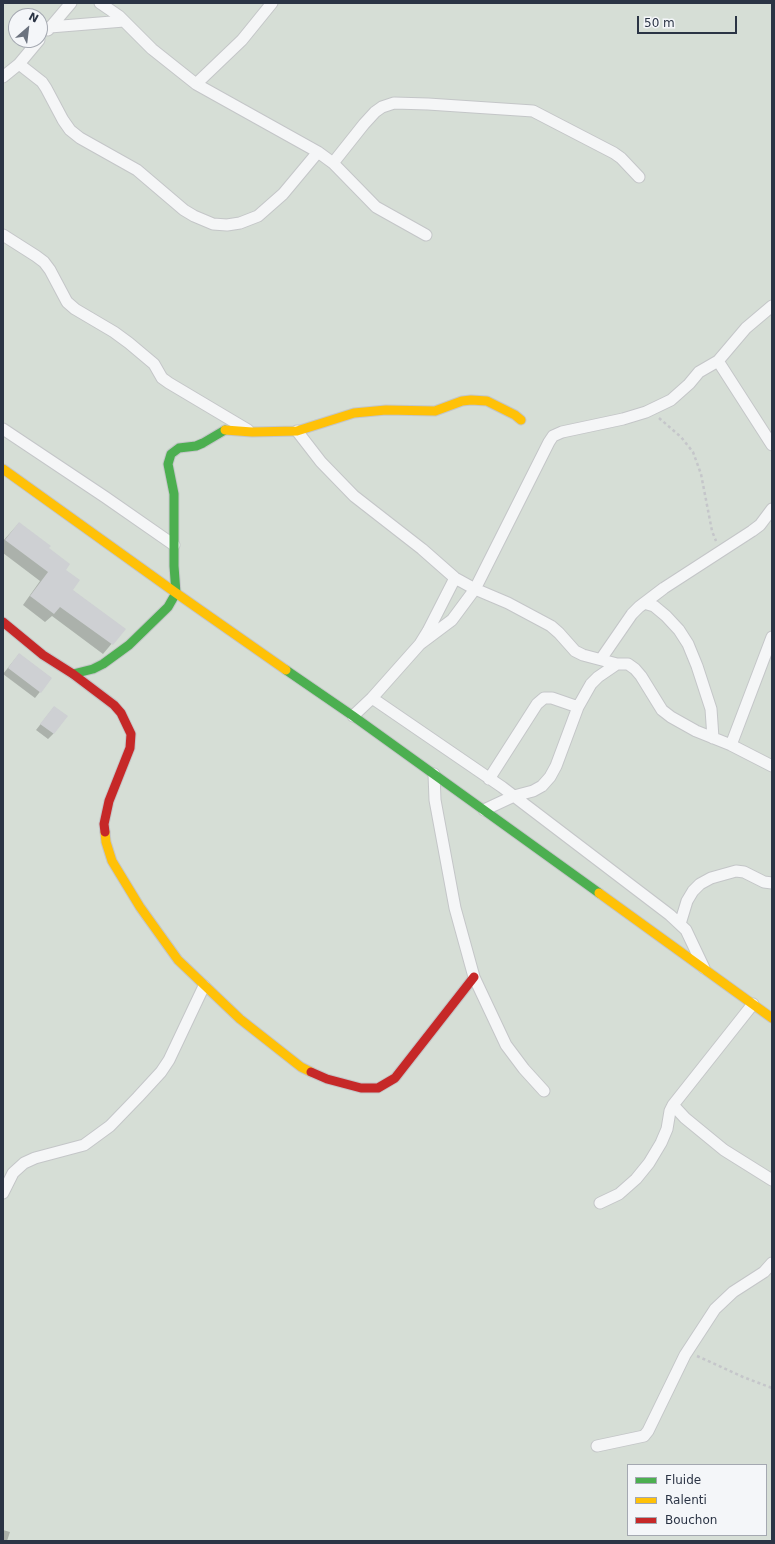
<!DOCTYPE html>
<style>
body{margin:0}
#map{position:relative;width:775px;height:1544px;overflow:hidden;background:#e6e8ea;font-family:"DejaVu Sans",sans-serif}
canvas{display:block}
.frame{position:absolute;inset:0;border:4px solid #2b3445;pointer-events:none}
.legend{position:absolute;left:627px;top:1464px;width:140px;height:72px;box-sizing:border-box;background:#f4f6f9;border:1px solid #a4a8b1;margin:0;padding:5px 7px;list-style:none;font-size:12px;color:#2b3445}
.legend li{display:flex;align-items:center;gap:8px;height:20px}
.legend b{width:20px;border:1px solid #a4a8b1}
.north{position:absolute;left:8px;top:8px;width:40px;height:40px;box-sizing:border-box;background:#f4f6f9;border:1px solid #a4a8b1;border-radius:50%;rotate:28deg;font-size:11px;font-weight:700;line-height:16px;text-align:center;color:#2b3445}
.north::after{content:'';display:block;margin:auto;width:14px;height:18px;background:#6c737f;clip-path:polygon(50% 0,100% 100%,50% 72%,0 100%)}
.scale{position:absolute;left:637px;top:16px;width:100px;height:18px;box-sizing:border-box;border:2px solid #2b3445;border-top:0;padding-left:5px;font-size:12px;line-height:14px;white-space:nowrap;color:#2b3445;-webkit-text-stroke:3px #f4f6f9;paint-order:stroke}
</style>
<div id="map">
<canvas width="775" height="1544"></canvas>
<div class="frame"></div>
<ul class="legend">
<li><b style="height:5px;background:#4caf50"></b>Fluide</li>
<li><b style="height:5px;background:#ffc107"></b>Ralenti</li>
<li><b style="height:5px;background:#c62828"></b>Bouchon</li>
</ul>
<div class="north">N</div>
<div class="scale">50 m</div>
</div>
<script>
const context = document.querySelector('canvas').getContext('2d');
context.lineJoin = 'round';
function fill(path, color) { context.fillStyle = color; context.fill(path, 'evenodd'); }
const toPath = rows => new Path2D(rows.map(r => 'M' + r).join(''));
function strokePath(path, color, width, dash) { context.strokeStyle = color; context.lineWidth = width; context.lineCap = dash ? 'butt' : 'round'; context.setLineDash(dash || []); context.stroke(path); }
const green = toPath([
 [3,3,772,3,772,1541,3,1541],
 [16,16,40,16,40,40,16,40],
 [628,1465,766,1465,766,1535,628,1535]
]);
const shadow = toPath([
 [19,523,48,548,72,590,124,629,103,654,52,616,45,622,23,605,40,581,3,553,3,541],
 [19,654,51,678,35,698,3,674],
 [54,707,54,733,48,739,36,730],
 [3,1530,10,1532,7,1541,3,1541]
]);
const building = toPath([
 [19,522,51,546,49,548,70,564,66,570,80,580,73,590,126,629,113,645,60,607,54,614,30,596,48,572,5,540],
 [19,653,52,678,41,693,8,668],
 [54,706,68,716,54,734,40,724]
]);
const path = toPath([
 [659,418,681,437,693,452,701,474,712,531,716,541],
 [697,1356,743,1377,772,1388]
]);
const street = toPath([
 [100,3,119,16,152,49,196,84,318,152,333,163,376,207,426,235],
 [50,27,124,21],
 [48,30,71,3],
 [19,64,42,82,46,88,63,120,70,130,80,138,137,170,184,210,194,216,213,224,227,225,240,223,258,216,283,194,318,152],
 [3,77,19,64,39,40],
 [196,84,242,40,272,3],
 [333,163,364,124,375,112,382,107,394,103,428,104,533,111,614,153,621,158,639,177],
 [3,235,36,256,44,262,50,270,67,302,75,309,114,332,129,343,154,364,162,378,169,383,248,430],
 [718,361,772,445],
 [3,429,105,497,174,545],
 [297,431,321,462,354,496,422,549,455,578,475,589,508,603,551,626,559,633,575,651,583,655,617,664,628,664,635,669,641,676,662,710,671,717,696,731,731,745,772,766],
 [644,603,654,606,666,616,679,630,688,644,697,666,711,709,713,738],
 [420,644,452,620,475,589,549,442,553,436,562,432,623,419,646,412,671,400,689,384,699,372,718,361,746,328,772,306],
 [601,659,632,614,639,607,664,588,752,531,760,525,772,509],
 [372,698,502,787,670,915,686,930,704,968],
 [353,716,372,698,420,644,428,631,455,578],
 [731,745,772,637],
 [434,774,435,800,455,908,474,977,506,1045,524,1069,544,1091],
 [489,779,537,704,544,698,552,698,578,707],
 [484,810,514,796,533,791,542,786,550,777,556,766,578,707,591,684,598,677,617,664],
 [680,924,687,901,693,891,700,884,711,878,736,871,744,872,764,882,772,883],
 [673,1105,685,1118,724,1150,772,1180],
 [3,1193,13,1173,24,1163,35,1158,84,1145,110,1126,138,1097,161,1072,169,1060,204,986],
 [600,1203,619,1194,636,1179,649,1163,661,1143,667,1129,670,1111,673,1105,753,1004],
 [597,1446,644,1436,648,1431,685,1355,715,1309,733,1292,764,1272,772,1263]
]);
const fast = toPath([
 [286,670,353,716,599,893],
 [73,674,93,669,103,664,129,645,168,607,176,593,174,566,174,494,168,464,171,454,179,448,196,446,203,443,225,430]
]);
const slow = toPath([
 [225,430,252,432,297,431,354,413,386,410,435,411,462,401,471,400,487,401,515,415,521,420],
 [3,469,176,593,286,670],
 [105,832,106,842,112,861,140,907,178,960,240,1019,301,1067,311,1072],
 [599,893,772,1018]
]);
const jam = toPath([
 [3,622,43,655,73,674,114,705,121,713,131,734,130,748,109,801,104,824,105,832],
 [311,1072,327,1079,361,1088,378,1088,395,1078,474,977]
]);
fill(green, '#d6ded6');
fill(shadow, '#0003');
fill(building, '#ced0d3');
strokePath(street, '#c4c6c8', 13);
strokePath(fast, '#c4c6c8', 11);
strokePath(slow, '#c4c6c8', 11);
strokePath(jam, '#c4c6c8', 11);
strokePath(path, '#c5c6ca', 2.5, [3, 3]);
strokePath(street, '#f5f6f7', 11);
strokePath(fast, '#4caf50', 9);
strokePath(slow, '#ffc107', 9);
strokePath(jam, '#c62828', 9);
</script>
